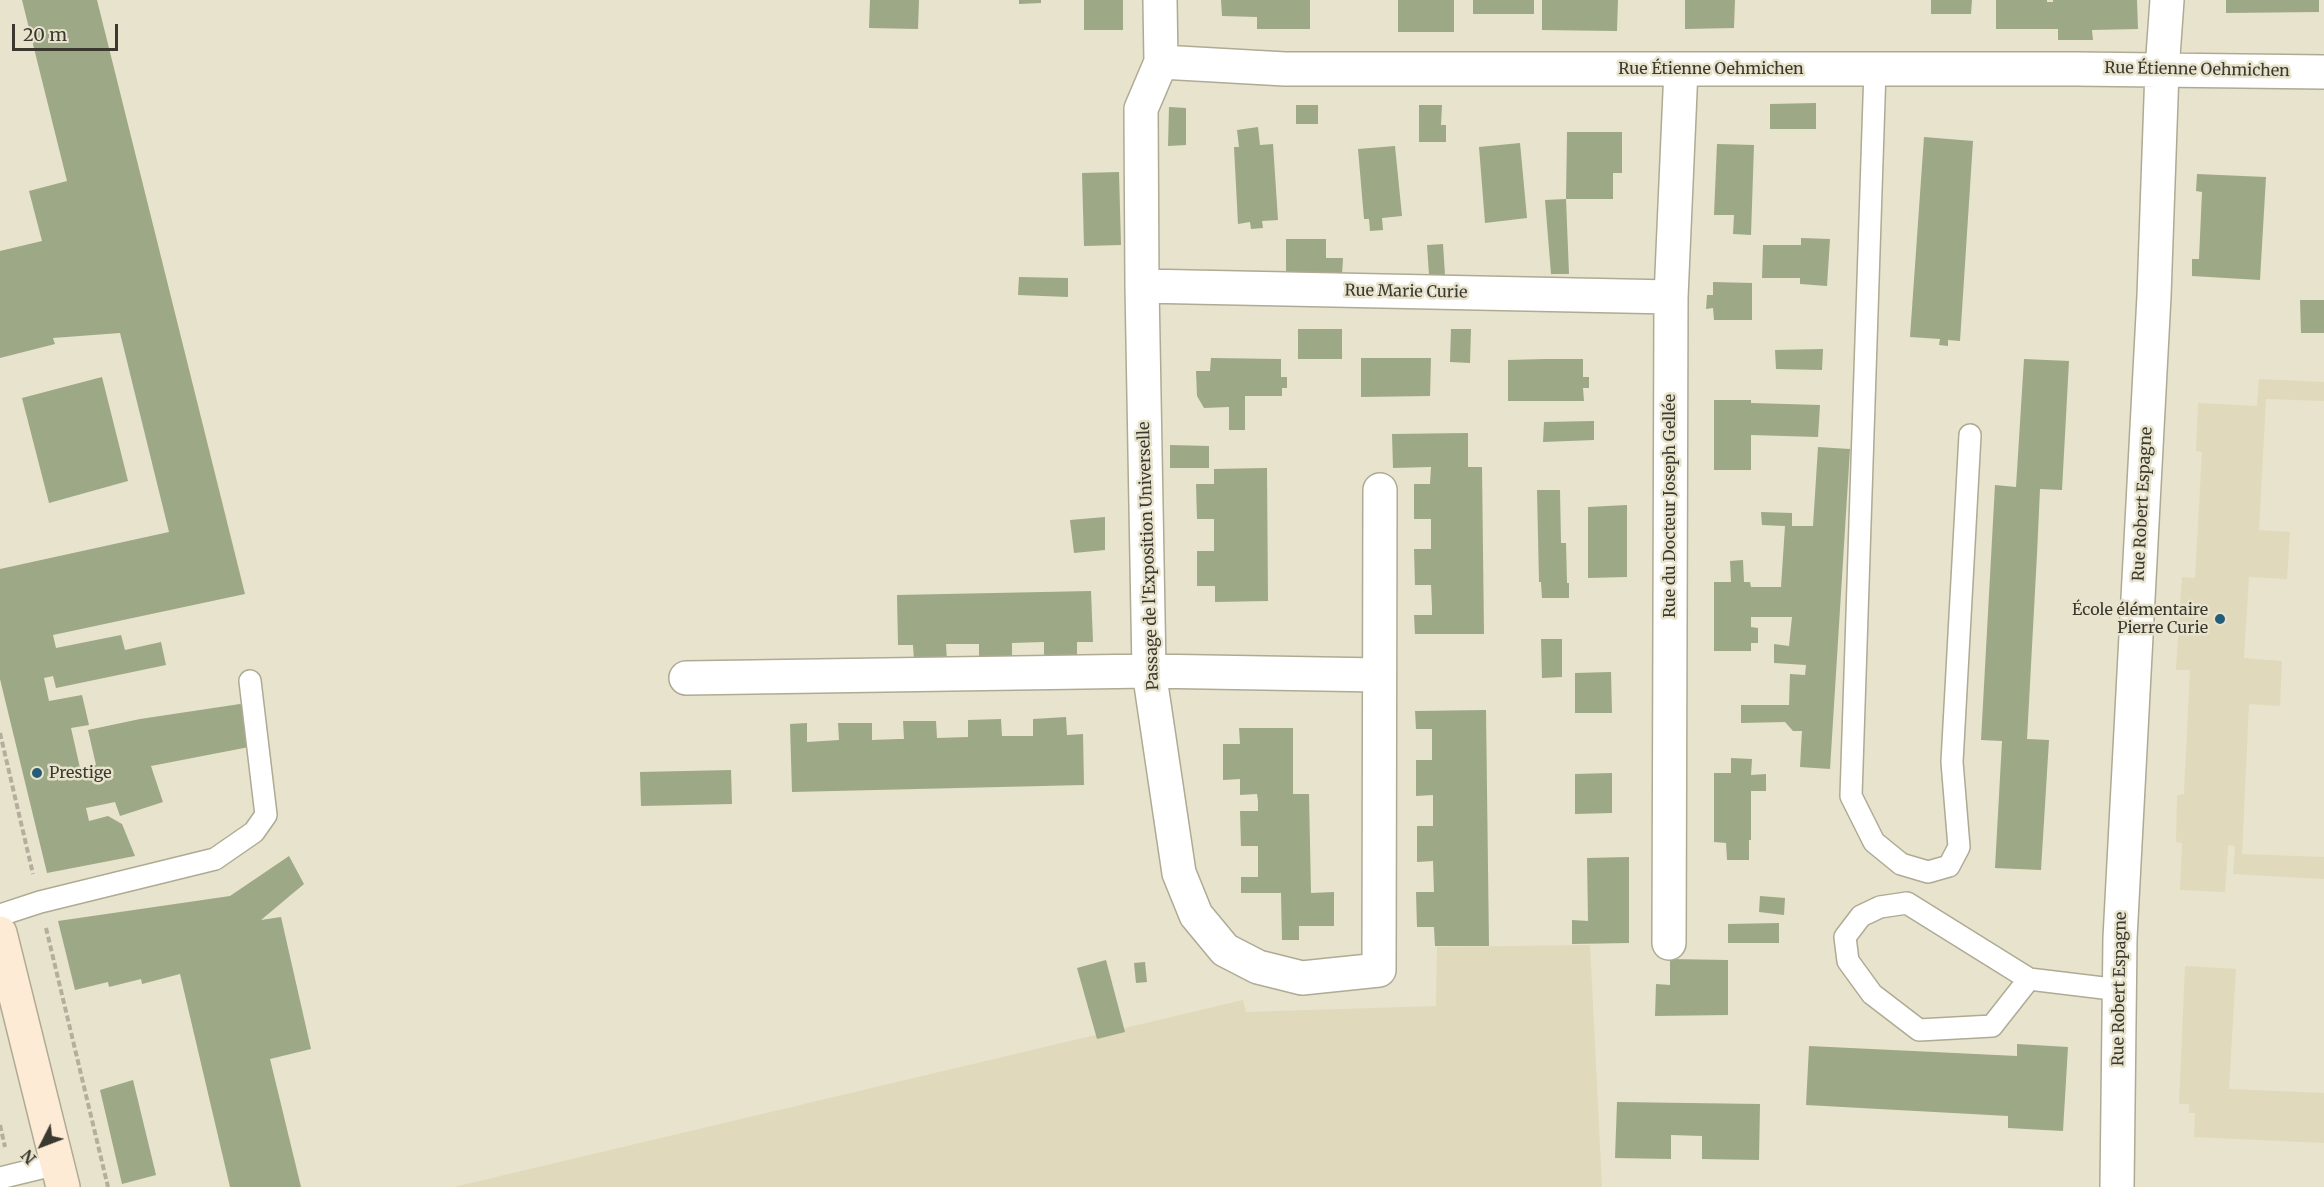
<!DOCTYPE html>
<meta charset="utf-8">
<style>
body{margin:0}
#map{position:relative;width:2324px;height:1187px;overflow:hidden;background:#e8e3cc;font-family:Merriweather,serif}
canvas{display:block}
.north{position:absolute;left:12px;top:1115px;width:60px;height:60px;-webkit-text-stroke:4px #e8e3cc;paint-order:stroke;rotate:228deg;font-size:16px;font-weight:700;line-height:24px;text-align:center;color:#3a382f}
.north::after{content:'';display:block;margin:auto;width:21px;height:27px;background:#3a382f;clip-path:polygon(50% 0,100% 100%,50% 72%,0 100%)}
.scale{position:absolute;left:12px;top:24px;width:106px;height:27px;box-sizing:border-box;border:3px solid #3a382f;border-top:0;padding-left:8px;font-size:18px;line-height:21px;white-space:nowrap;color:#3a382f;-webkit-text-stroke:4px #e8e3cc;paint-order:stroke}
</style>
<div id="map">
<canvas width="2324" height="1187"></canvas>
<div class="north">N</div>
<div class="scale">20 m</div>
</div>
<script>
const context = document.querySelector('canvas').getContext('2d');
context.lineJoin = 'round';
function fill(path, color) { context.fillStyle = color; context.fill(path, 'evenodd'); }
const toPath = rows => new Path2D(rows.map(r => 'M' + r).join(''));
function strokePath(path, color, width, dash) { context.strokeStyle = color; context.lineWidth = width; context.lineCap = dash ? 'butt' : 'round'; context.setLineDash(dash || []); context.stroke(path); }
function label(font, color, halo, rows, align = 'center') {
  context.font = font + ' Merriweather,serif'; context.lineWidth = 5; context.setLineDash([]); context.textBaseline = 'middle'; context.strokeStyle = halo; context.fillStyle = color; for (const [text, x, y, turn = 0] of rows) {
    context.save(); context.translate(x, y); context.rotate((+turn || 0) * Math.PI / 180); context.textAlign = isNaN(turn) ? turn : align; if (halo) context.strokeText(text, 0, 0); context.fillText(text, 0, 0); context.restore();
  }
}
const built = toPath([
 [2259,379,2324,382,2324,401,2266,399,2259,530,2290,532,2287,579,2249,577,2244,658,2282,661,2280,706,2249,704,2242,854,2324,857,2324,879,2233,874,2235,846,2228,845,2225,892,2180,890,2182,843,2176,842,2177,795,2184,794,2190,670,2176,670,2182,577,2195,578,2202,452,2196,451,2198,403,2257,406],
 [1590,945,1602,1187,454,1187,1243,1000,1246,1012,1436,1006,1437,947],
 [2185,966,2236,969,2229,1089,2324,1093,2324,1143,2194,1137,2195,1113,2189,1113,2189,1104,2179,1104]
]);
const building = toPath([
 [22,0,97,0,245,594,53,635,56,648,121,635,125,650,161,642,166,665,56,688,53,676,44,678,49,701,82,695,89,725,71,728,80,768,96,765,88,730,140,719,240,704,242,705,249,747,151,766,163,802,120,816,115,802,86,808,89,821,108,816,122,824,135,856,47,873,0,679,0,569,169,532,120,333,53,338,55,344,0,358,0,251,42,241,29,191,67,181],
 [870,0,919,0,918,29,869,28],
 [1019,0,1041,0,1041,3,1019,4],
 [1084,0,1123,0,1123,30,1084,30],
 [1221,0,1310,0,1310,29,1257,29,1257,17,1222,16],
 [1398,0,1454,0,1454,32,1398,32],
 [1473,0,1534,0,1534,14,1473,14],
 [1542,0,1618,0,1617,31,1542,30],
 [1685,0,1735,0,1734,28,1685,29],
 [1931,0,1972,0,1971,14,1931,14],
 [1996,0,2047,0,2047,2,2053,2,2053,0,2137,0,2138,29,2092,30,2093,40,2058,40,2058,29,1996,29],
 [2226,0,2319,0,2319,12,2226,13],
 [1816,103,1816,129,1770,129,1770,104],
 [1296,105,1318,105,1318,124,1296,124],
 [1419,105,1442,105,1441,125,1446,125,1446,142,1419,142],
 [1169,107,1186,108,1186,145,1168,146],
 [1258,127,1260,145,1273,144,1278,220,1262,221,1263,228,1251,229,1250,222,1238,224,1234,147,1239,147,1237,130],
 [1567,132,1622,132,1622,173,1613,173,1613,199,1566,199],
 [1924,137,1973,141,1960,341,1948,340,1948,346,1939,345,1940,339,1910,337],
 [1520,143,1527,218,1485,223,1479,147],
 [1717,144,1754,145,1751,235,1733,234,1734,215,1714,215],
 [1395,146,1402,216,1382,218,1383,230,1370,231,1369,219,1364,219,1358,149],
 [1119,172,1121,245,1084,246,1082,173],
 [2197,174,2266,177,2260,280,2192,276,2192,259,2199,259,2202,192,2196,191],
 [1566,199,1569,274,1551,274,1545,200],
 [1801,238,1830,239,1827,286,1800,284,1800,278,1762,278,1763,245,1801,245],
 [1286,239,1326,239,1326,258,1343,258,1342,275,1286,276],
 [1443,244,1445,275,1429,275,1427,245],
 [1019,277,1068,278,1068,297,1018,295],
 [1713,282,1752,283,1752,320,1714,320,1713,308,1706,309,1707,295,1713,295],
 [2300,300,2324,300,2324,333,2301,333],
 [1298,329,1342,329,1342,359,1298,359],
 [1451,329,1471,329,1470,363,1450,362],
 [1823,349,1822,370,1776,369,1775,350],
 [1211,358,1281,359,1281,377,1287,377,1287,388,1282,388,1282,396,1245,396,1245,430,1229,430,1229,407,1204,408,1197,396,1196,371,1210,371],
 [1361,358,1431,358,1430,396,1361,397],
 [1545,359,1583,359,1583,377,1589,377,1589,388,1583,388,1584,401,1508,401,1508,360],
 [2024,359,2069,361,2062,490,2040,489,2037,554,2027,739,2049,740,2041,870,1995,868,2002,741,1981,740,1995,485,2016,487],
 [102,377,128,481,49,503,22,398],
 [1714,400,1751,400,1751,403,1820,405,1818,437,1751,435,1751,470,1714,470],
 [1594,421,1594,440,1543,442,1544,422],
 [1468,433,1468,467,1482,467,1484,634,1415,634,1414,615,1432,615,1432,607,1431,585,1415,585,1414,549,1431,549,1431,519,1414,519,1414,484,1430,484,1431,467,1393,468,1392,434],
 [1170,445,1209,446,1209,468,1170,468],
 [1818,447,1850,449,1830,769,1800,767,1802,731,1793,731,1785,722,1741,723,1741,705,1789,705,1790,674,1805,675,1806,665,1774,663,1774,644,1789,646,1792,617,1751,617,1751,627,1758,628,1758,643,1751,643,1751,651,1714,651,1714,582,1731,582,1730,561,1743,560,1744,582,1750,582,1751,587,1781,587,1785,526,1762,525,1761,512,1792,513,1792,526,1813,526],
 [1267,468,1268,601,1215,602,1215,586,1197,586,1197,551,1214,551,1214,519,1197,519,1196,484,1214,484,1214,469],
 [1537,490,1560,490,1561,543,1566,543,1567,583,1569,583,1569,598,1542,598,1541,582,1539,582],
 [1627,505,1627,577,1588,578,1588,507],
 [1105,517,1105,550,1074,553,1070,520],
 [1091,591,1093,642,1077,642,1077,658,1044,659,1044,642,1012,643,1012,660,979,660,979,644,946,644,947,661,914,661,913,645,898,645,897,595],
 [1541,639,1562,639,1562,677,1542,678],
 [1611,672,1612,713,1575,713,1575,673],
 [1486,710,1489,946,1435,946,1434,927,1417,927,1416,892,1434,892,1433,861,1417,862,1417,826,1433,826,1433,795,1416,796,1416,760,1432,760,1432,729,1416,729,1415,711],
 [1066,717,1067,735,1083,734,1084,785,792,792,790,724,807,723,807,742,839,740,838,723,872,723,872,740,898,739,904,739,903,721,936,721,937,738,968,737,968,720,1001,719,1002,736,1033,736,1033,719],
 [1239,728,1293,728,1293,794,1309,794,1311,893,1334,892,1334,926,1299,926,1299,940,1282,940,1281,893,1241,893,1241,877,1258,877,1258,846,1241,846,1240,811,1258,811,1258,801,1257,794,1240,795,1240,779,1223,780,1223,744,1240,744],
 [1731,758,1752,759,1751,775,1766,774,1766,791,1751,791,1751,840,1749,840,1749,860,1727,860,1726,843,1714,842,1714,773,1731,773],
 [731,770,732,804,641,806,640,772],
 [1612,773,1612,813,1575,814,1575,774],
 [289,856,304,884,261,920,281,917,311,1049,270,1059,301,1187,230,1187,180,974,142,984,141,979,109,987,108,982,75,990,58,921,230,896],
 [1629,857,1629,943,1572,944,1572,920,1588,921,1587,858],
 [1760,896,1785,898,1784,915,1759,912],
 [1779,923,1779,943,1728,943,1728,924],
 [1670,959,1728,960,1728,1015,1655,1016,1656,984,1670,985],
 [1106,960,1125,1032,1097,1039,1077,968],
 [1145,962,1147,982,1136,983,1134,963],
 [2017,1044,2068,1047,2063,1131,2008,1128,2008,1116,1806,1105,1809,1046,2017,1056],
 [133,1080,156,1175,122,1184,100,1090],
 [1617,1102,1760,1104,1759,1160,1702,1159,1702,1136,1671,1135,1671,1159,1615,1158]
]);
const path = toPath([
 [0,733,33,874],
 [46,928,108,1187],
 [0,1125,5,1147]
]);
const lane = toPath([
 [1875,69,1851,796,1874,842,1901,864,1928,872,1949,866,1959,847,1952,762,1970,435],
 [0,915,40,902,215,859,254,832,266,815,250,681],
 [2029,979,1907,903,1880,907,1861,916,1845,937,1848,961,1872,994,1919,1030,1992,1026,2029,979,2120,990],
 [0,1178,57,1164]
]);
const street = toPath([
 [1160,0,1161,62,1141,109,1142,286,1149,671,1179,873,1196,915,1225,950,1258,967,1302,978,1379,970,1380,490],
 [1161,62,1285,69,2077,69,2324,72],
 [1142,286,1671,297],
 [686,678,1149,671,1379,675],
 [1669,943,1671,297,1681,69],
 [2117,1187,2120,938,2154,296,2162,70,2167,0]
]);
const secondary = toPath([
 [0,933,63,1187]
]);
const markers = [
 [2220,619,6,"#235d76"],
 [37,773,6,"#235d76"]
];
const streetNames = [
 ["Rue Étienne Oehmichen",1711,69],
 ["Rue Étienne Oehmichen",2197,70,1],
 ["Rue Marie Curie",1406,292,1],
 ["Rue Robert Espagne",2143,504,-87],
 ["Rue du Docteur Joseph Gellée",1670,506,-90],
 ["Passage de l'Exposition Universelle",1149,556,-92],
 ["Rue Robert Espagne",2120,989,-89]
];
const poiNames = [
 ["École élémentaire",2208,610],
 ["Pierre Curie",2208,628],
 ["Prestige",49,773,"left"]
];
fill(built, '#e0d9bb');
fill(building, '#9da887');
strokePath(lane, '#afaa94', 24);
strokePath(street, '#afaa94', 36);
strokePath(secondary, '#afaa94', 36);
strokePath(path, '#b3af9c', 4, [6, 3]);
strokePath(lane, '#fff', 21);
strokePath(street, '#fff', 33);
strokePath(secondary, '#feebd5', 33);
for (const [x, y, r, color] of markers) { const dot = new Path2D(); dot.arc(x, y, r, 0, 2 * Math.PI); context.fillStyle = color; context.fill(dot); strokePath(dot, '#e8e3cc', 2); }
label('16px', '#3a382f', '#e8e3cc', streetNames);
label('16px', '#3a382f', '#e8e3cc', poiNames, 'right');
</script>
